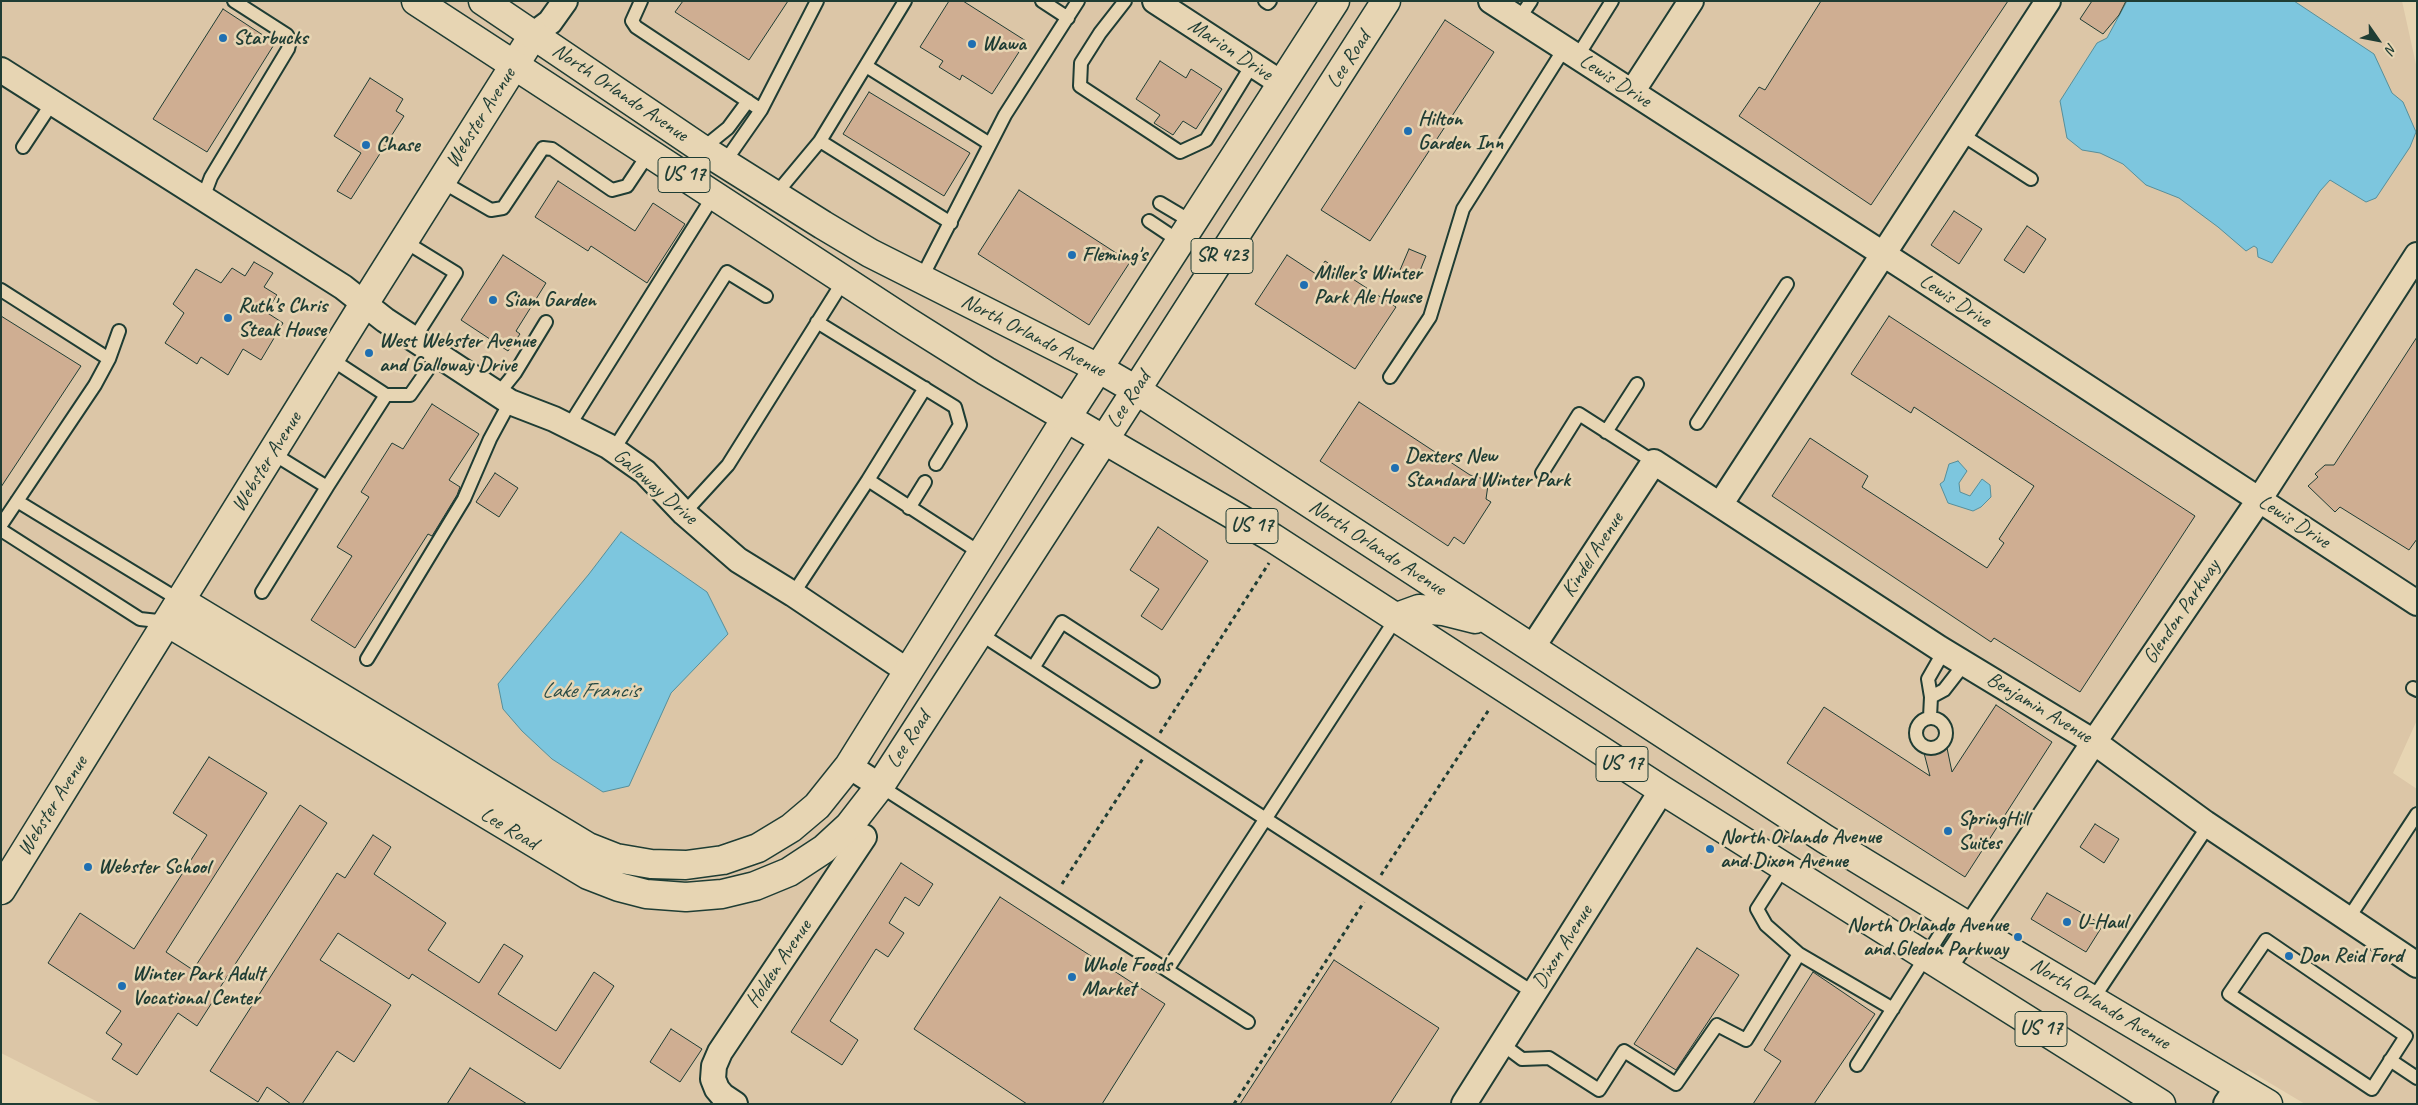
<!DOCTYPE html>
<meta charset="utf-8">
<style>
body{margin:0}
#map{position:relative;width:2418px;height:1105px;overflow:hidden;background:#e7d5b3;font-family:Caveat,sans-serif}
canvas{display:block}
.frame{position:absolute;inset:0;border:2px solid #1f3d34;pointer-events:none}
.north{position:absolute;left:2353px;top:15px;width:50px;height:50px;-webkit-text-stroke:4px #e7d5b3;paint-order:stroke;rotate:123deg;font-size:14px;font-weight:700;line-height:20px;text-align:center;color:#1f3d34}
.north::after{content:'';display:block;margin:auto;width:18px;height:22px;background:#1f3d34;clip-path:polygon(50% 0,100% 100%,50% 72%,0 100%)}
</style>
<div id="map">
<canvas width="2418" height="1105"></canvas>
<div class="frame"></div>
<div class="north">N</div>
</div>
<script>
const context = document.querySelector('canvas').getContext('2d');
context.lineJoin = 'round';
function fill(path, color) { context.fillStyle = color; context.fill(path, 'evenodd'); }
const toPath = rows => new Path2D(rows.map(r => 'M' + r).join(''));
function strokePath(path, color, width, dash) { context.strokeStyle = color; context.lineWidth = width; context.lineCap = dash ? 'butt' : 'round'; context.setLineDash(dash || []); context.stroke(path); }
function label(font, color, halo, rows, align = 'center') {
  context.font = font + ' Caveat,sans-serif'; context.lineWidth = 5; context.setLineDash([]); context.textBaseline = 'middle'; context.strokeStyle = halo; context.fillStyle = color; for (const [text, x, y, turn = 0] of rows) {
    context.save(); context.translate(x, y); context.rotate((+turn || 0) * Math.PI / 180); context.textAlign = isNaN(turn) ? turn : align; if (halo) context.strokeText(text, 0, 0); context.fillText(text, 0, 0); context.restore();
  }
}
const built = toPath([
 [1,1,2402,1,2417,69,2417,720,2393,773,2417,789,2417,1104,2305,1104,2248,1070,2217,1104,102,1104,1,1053]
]);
const water = toPath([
 [2127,1,2294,1,2374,54,2392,93,2403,102,2416,132,2410,147,2376,198,2366,202,2330,180,2320,191,2272,263,2258,257,2257,248,2254,246,2246,251,2218,227,2179,198,2146,185,2123,164,2100,153,2082,150,2067,138,2060,101,2097,43,2107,38,2127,1],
 [1958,461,1967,471,1959,483,1960,492,1970,496,1982,479,1990,485,1991,497,1981,507,1973,511,1948,503,1940,484,1944,481,1949,464,1958,461],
 [621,532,707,592,728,634,671,693,629,786,603,792,552,759,522,731,503,709,498,684,589,574,621,532]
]);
const building = toPath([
 [683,1,788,1,749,60,675,12,683,1],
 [949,1,963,1,1026,41,992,94,962,75,960,80,939,67,943,61,920,47,949,1],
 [1821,1,2008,1,1871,205,1739,116,1759,87,1765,90,1821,1],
 [2092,1,2126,1,2119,15,2103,34,2080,19,2092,1],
 [223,9,275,43,207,152,153,119,223,9],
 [1445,20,1494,52,1370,241,1321,210,1445,20],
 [1160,61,1186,78,1191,69,1222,89,1196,129,1183,121,1173,135,1154,123,1160,115,1136,99,1160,61],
 [370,78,403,99,396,111,404,116,351,199,337,191,361,153,334,136,370,78],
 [869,92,970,153,944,196,843,134,869,92],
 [558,181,635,231,653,203,685,224,647,283,591,246,588,251,535,217,558,181],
 [1019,190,1130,262,1089,325,978,254,1019,190],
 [1954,211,1982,229,1959,264,1931,245,1954,211],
 [2027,226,2046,239,2024,273,2004,260,2027,226],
 [1409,249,1426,256,1417,278,1400,270,1409,249],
 [503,255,546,283,516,331,520,334,508,351,461,320,503,255],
 [1287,255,1316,274,1325,261,1396,307,1355,369,1255,304,1287,255],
 [254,262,273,273,264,287,277,295,266,312,283,323,261,360,243,349,228,375,201,357,197,364,165,343,184,313,173,304,196,269,221,283,232,268,245,276,254,262],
 [1,316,81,366,1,487,1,316],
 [1889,316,2195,516,2080,692,1994,638,1991,642,1772,496,1810,438,1868,476,1862,487,1987,568,2004,543,1999,539,2034,486,1914,407,1911,413,1851,374,1889,316],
 [2417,337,2417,539,2409,550,2340,507,2335,512,2308,486,2318,477,2315,474,2325,465,2334,465,2417,337],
 [1359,402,1470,475,1484,479,1488,485,1486,499,1491,502,1464,544,1454,537,1448,546,1320,461,1359,402],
 [432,404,479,434,449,480,460,487,457,495,432,536,428,534,355,648,311,620,352,556,337,547,369,497,361,492,392,443,403,449,432,404],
 [495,473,518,488,499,517,476,502,495,473],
 [1158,527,1208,561,1162,630,1141,616,1159,589,1130,570,1158,527],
 [1996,705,2052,742,1965,877,1787,763,1824,707,1930,776,1924,753,1947,748,1952,772,1996,705],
 [209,757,267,793,166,952,193,970,300,805,327,823,219,989,220,990,197,1026,178,1013,137,1075,112,1059,122,1044,106,1033,121,1011,48,963,80,913,134,949,207,835,173,813,209,757],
 [2095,824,2119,839,2104,863,2080,847,2095,824],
 [373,835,391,847,374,874,446,923,428,950,479,983,504,944,523,956,498,994,556,1031,594,972,614,986,560,1069,412,974,409,979,338,933,320,960,391,1005,354,1062,337,1051,302,1104,291,1104,267,1087,258,1102,210,1071,337,873,345,878,373,835],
 [901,863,933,884,919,906,905,897,889,923,904,933,888,957,876,949,830,1021,858,1040,842,1065,791,1032,901,863],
 [2047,893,2103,925,2086,952,2031,919,2047,893],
 [1000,897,1165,1004,1102,1104,1027,1104,914,1029,1000,897],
 [1697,948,1739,975,1676,1070,1634,1044,1697,948],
 [1334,960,1439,1028,1390,1104,1240,1104,1334,960],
 [1813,972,1875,1014,1814,1104,1753,1104,1781,1061,1764,1050,1813,972],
 [671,1029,702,1049,680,1082,650,1062,671,1029],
 [470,1068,527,1104,447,1104,470,1068]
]);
const path = toPath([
 [1160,733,1269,563],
 [1381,875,1490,708],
 [1062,884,1144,757],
 [1234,1104,1364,902]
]);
const service = toPath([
 [641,1,632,21,636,27,761,110],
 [905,1,820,141,951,223],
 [1042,1,1068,18],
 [1125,1,1100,33,1081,63,1080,86,1180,152,1206,140,1252,65],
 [1265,1,1268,3,1270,1],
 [1519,19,1531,1],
 [1577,57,1612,1],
 [866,66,990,144],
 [1961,134,2031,179],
 [23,147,52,103],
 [702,149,728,128,748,101],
 [724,163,761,110,817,1],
 [441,181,491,210,503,208,543,148,552,149,612,190,627,186,649,153],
 [775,195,820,141],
 [203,198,211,177,288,49,290,41,287,35,234,1],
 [1160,203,1192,222],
 [1149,221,1179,241],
 [404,241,456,273,414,339],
 [921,279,1005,115,1078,1],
 [1,290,109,359],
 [817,322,955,407,960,425,936,464],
 [1390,377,1430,317,1463,209,1564,49],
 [925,388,868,480,982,554],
 [498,394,515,373,546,322],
 [386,395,410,395,438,355],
 [1697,423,1787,284],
 [569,426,714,195],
 [1606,432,1637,384],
 [614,449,727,272,766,296],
 [272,453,327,487,386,395,331,359],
 [1542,473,1579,414,1654,462],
 [17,501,181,601],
 [909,508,925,482],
 [684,513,728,465,844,280],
 [1,525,95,385,109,359,119,331],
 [1,530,140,619,167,622],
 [262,592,327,487],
 [793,594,868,480],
 [979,633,1534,993],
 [367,659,464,499,490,439,510,402],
 [1033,668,1062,622,1153,681],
 [2413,688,2417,690],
 [1931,697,1944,690,1965,663],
 [1930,717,1931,697,1928,679,1944,651],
 '1916 733a15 15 0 1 1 30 0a15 15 0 1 1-30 0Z',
 [880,786,1248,1022],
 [1784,867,1757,909,1766,925,1799,954],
 [2348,919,2417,814],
 [2266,940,2406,1036,2372,1089,2229,994,2266,940],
 [1167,970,1397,617],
 [2093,999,2208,826],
 [1502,1044,1522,1059,1549,1058,1599,1090,1624,1051,1676,1084,1717,1025,1746,1040,1799,954,1893,1009],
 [2390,1060,2417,1078],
 [1857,1065,1951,917]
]);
const minor = toPath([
 [1155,1,1281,83],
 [1491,1,1908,270,2417,603],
 [534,34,550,22,565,1],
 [1,70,343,287,385,320,510,402,554,419,608,446,645,472,684,513,738,560,793,594,909,672],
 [1632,92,1691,1],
 [1720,505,2048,1],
 [1532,648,1654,462,1939,648,2094,742,2205,823,2417,965],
 [849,766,880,786],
 [1944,968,2094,742,2259,500,2417,255],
 [735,1104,723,1096,717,1089,713,1079,714,1066,720,1052,864,837],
 [1464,1104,1662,790],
 [2226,1104,2238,1086]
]);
const tertiary = toPath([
 [181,601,588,847,616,858,651,864,686,865,723,860,758,848,791,828,817,806,849,766,1067,417],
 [167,622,588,875,619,887,646,894,686,897,722,894,755,886,789,872,824,849,849,826,880,786,1104,440],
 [1,890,364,304,534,34]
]);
const primary = toPath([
 [416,1,908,322,986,371,1273,538,1662,790,2161,1104],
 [483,1,702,149,823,225,870,253,1098,368,1136,390,1825,839,1971,928,2268,1104],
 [1067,417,1335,1],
 [1104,440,1386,1],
 [1397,617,1419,609,1443,611,1475,619]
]);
const markers = [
 [223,38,5,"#1f6fb2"],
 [972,44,5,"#1f6fb2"],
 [1408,131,5,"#1f6fb2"],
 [366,145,5,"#1f6fb2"],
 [1072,255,5,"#1f6fb2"],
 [1304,285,5,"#1f6fb2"],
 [493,300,5,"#1f6fb2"],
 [228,318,5,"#1f6fb2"],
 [369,353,5,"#1f6fb2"],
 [1395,468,5,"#1f6fb2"],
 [1948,831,5,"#1f6fb2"],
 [1710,849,5,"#1f6fb2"],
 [88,867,5,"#1f6fb2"],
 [2067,922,5,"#1f6fb2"],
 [2018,937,5,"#1f6fb2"],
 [2289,956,5,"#1f6fb2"],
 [1072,977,5,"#1f6fb2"],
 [122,986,5,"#1f6fb2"]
];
const shields = [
 [684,175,52],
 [1222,256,62],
 [1252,526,52],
 [1622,764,52],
 [2041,1029,52]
];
const shieldNames = [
 ["US 17",684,175],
 ["SR 423",1222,256],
 ["US 17",1252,526],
 ["US 17",1622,764],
 ["US 17",2041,1029]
];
const poiNames = [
 ["Starbucks",233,38],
 ["Wawa",982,44],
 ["Hilton",1418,119],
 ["Garden Inn",1418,143],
 ["Chase",376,145],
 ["Fleming's",1082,255],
 ["Miller’s Winter",1314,273],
 ["Park Ale House",1314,297],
 ["Siam Garden",503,300],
 ["Ruth's Chris",238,306],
 ["Steak House",238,330],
 ["West Webster Avenue",379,341],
 ["and Galloway Drive",379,365],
 ["Dexters New",1405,456],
 ["Standard Winter Park",1405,480],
 ["SpringHill",1958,819],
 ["Suites",1958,843],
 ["North Orlando Avenue",1720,837],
 ["and Dixon Avenue",1720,861],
 ["Webster School",98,867],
 ["U-Haul",2077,922],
 ["North Orlando Avenue",2008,925,"right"],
 ["and Gledon Parkway",2008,949,"right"],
 ["Don Reid Ford",2299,956],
 ["Whole Foods",1082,965],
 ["Market",1082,989],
 ["Winter Park Adult",132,974],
 ["Vocational Center",132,998]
];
const streetNames = [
 ["Marion Drive",1230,50,33],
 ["Lee Road",1349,60,-57],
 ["Lewis Drive",1615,81,33],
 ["North Orlando Avenue",620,93,34],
 ["Webster Avenue",481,118,-58],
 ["Lewis Drive",1955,301,33],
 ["North Orlando Avenue",1033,336,27],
 ["Lee Road",1129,400,-57],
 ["Webster Avenue",267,462,-58],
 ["Galloway Drive",655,487,41],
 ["Lewis Drive",2294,522,33],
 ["North Orlando Avenue",1377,548,33],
 ["Kindel Avenue",1593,555,-57],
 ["Glendon Parkway",2182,612,-56],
 ["Benjamin Avenue",2039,708,31],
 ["Lee Road",909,740,-57],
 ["Webster Avenue",53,806,-58],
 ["Lee Road",509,829,31],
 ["Dixon Avenue",1563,947,-58],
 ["Holden Avenue",779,964,-56],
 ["North Orlando Avenue",2100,1004,31]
];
const waterNames = [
 ["Lake Francis",590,691]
];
fill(built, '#dcc6a7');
fill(water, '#7dc6de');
strokePath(water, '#578f9a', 1);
fill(building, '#cfae92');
strokePath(building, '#1f3d34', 1);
strokePath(service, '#1f3d34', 16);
strokePath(minor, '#1f3d34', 28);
strokePath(tertiary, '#1f3d34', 31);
strokePath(primary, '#1f3d34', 31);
strokePath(path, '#1f3d34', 3, [4, 4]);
strokePath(service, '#e7d5b3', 12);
strokePath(minor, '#e7d5b3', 24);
strokePath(tertiary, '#e7d5b3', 28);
strokePath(primary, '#e7d5b3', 28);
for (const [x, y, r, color] of markers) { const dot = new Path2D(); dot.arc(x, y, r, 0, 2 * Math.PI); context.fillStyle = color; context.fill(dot); strokePath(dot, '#e7d5b3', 2); }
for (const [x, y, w] of shields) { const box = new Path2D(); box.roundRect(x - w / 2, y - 17.5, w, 35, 4); context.fillStyle = '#e7d5b3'; context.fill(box); strokePath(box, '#1f3d34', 1); }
label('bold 20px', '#1f3d34', null, shieldNames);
label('bold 21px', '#1f3d34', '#e7d5b3', poiNames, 'left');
label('21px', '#1f3d34', '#e7d5b3', streetNames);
label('italic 22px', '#284b45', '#e7d5b3', waterNames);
</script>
